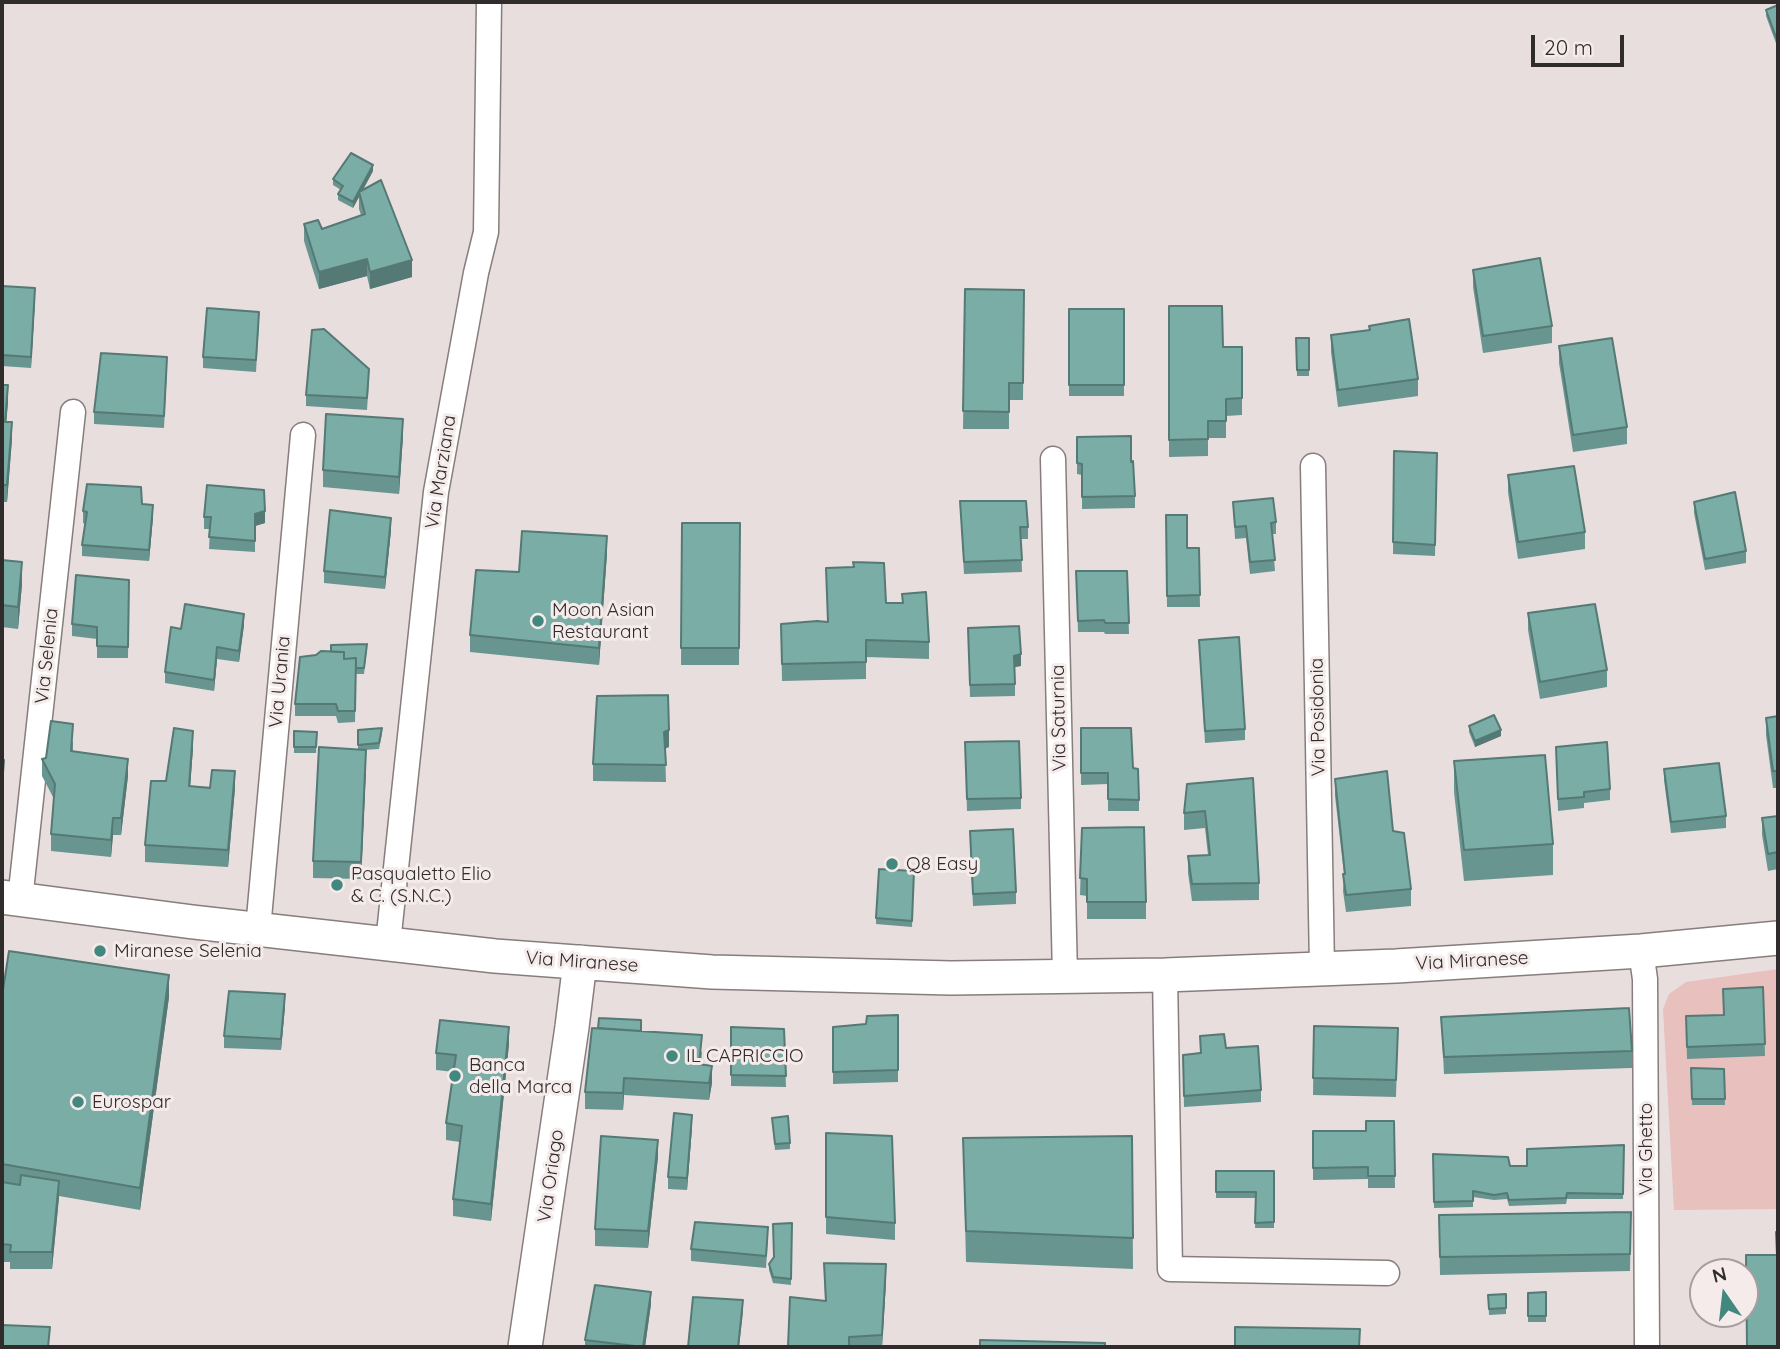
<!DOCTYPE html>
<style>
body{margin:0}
#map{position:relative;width:1780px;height:1349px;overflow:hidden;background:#e9dede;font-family:Quicksand,sans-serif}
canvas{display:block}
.frame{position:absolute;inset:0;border:4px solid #302c2c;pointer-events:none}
.north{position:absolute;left:1689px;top:1258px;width:70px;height:70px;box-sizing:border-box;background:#f6ebeb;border:2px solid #a79f9f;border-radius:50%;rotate:346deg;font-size:19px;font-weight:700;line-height:28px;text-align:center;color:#302c2c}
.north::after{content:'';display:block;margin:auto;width:24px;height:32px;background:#42887f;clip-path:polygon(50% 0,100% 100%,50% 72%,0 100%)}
.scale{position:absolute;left:1531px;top:35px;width:93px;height:32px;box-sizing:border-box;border:4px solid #302c2c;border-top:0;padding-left:9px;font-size:21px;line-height:24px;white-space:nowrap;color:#302c2c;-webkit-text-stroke:5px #f6ebeb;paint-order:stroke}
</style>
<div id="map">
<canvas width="1780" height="1349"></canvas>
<div class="frame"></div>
<div class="north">N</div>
<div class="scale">20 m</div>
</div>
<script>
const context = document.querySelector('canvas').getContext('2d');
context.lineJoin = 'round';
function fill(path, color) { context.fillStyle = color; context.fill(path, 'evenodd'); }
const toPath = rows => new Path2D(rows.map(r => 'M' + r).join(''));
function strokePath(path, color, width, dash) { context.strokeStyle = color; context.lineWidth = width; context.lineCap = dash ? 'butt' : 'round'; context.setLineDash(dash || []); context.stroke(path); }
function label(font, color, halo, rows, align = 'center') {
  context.font = font + ' Quicksand,sans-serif'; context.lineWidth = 6; context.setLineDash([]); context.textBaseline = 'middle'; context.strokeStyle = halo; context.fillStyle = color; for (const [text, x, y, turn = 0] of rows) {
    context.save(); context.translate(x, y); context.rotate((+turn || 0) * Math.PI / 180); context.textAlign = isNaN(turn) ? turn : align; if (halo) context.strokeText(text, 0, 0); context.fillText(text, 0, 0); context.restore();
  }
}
const green = toPath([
 [1778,969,1778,1209,1674,1210,1663,1009,1669,994,1686,982]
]);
const street = toPath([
 [1053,459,1065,977],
 [1313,466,1322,968],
 [20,900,73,412],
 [258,929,303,435],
 [388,943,436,492,476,273,486,232,489,2],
 [1641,951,1645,979,1647,1347],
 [1165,975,1170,1269,1387,1273]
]);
const secondary = toPath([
 [2,897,193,922,495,956,712,972,951,978,1165,975,1396,966,1641,951,1778,938],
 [525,1347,572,1027,580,962]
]);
const wall = toPath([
 [1778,5,1777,46,1766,16,1766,10],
 [373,171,363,190,412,277,370,289,367,276,319,289,304,241,304,224,322,229,361,215,359,209,359,197,353,208,338,200,338,194,341,190,333,185,333,179],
 [1473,270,1552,326,1552,343,1483,353,1473,287],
 [2,286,35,300,31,368,2,366],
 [965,289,1024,290,1023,400,1009,400,1009,429,963,429],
 [1169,306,1223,347,1242,347,1242,415,1226,416,1226,438,1208,438,1208,456,1169,457],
 [1069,309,1124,309,1124,396,1069,396],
 [259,323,256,372,203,368,203,357],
 [1369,326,1418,379,1418,396,1338,407,1331,352,1331,335,1369,331],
 [1296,338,1309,338,1309,376,1297,376],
 [1559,346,1627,427,1627,444,1573,452,1559,363],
 [167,369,164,428,94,424,94,412],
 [369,381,367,410,306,406,306,395],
 [2,385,8,402,6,422,12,439,7,502,2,502],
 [403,436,399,494,323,487,323,470],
 [1077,437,1131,462,1135,496,1135,508,1082,509,1082,475,1077,474],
 [1394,451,1437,453,1435,556,1393,554],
 [1508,475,1585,532,1585,549,1518,559,1508,492],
 [960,501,1028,527,1028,539,1021,539,1022,572,964,574],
 [1233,502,1276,522,1276,534,1272,534,1275,571,1250,574,1246,538,1235,539],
 [1694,502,1746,551,1746,563,1705,570,1694,513],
 [142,504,153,517,149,561,82,556,82,545,85,524,83,523,83,511],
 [1166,515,1187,548,1199,548,1200,607,1167,607],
 [204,517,265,523,255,526,255,552,209,549,210,529,204,529],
 [682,523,740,523,739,665,681,665],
 [391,530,385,589,324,583,324,571],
 [607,553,599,665,470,652,470,635],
 [2,560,22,584,18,629,2,627],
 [1076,571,1127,571,1129,634,1105,634,1104,632,1078,632],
 [129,580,128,658,97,658,97,639,72,636,72,624],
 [902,594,929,642,929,659,866,657,866,679,782,681,781,624,827,622,886,603,902,603],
 [1528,613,1607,670,1607,687,1540,699,1528,630],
 [244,625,239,662,217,659,214,691,165,683,165,672,181,629],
 [968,628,1021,666,1015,667,1015,696,970,697],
 [1199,640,1245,729,1245,740,1205,743],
 [367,649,364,674,356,674,355,722,338,723,336,716,295,716,295,704],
 [1778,716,1778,788,1773,788,1766,735,1766,718],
 [1469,726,1501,736,1475,747,1469,732],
 [1081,728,1133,768,1139,800,1139,811,1108,811,1108,784,1081,785],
 [358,730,382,734,379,749,363,750,366,767,361,879,313,878,313,861,358,750],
 [294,731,317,732,316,753,294,753],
 [73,741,73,751,128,776,121,835,113,835,111,857,51,851,51,834,54,799,42,776,42,759,46,758],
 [965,742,1021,798,1021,809,967,811],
 [669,747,665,749,666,782,593,781,593,764],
 [1556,747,1610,789,1610,800,1584,803,1584,808,1558,811],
 [193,748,190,786,235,788,228,867,145,862,145,845,166,781],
 [1454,761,1553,844,1553,875,1464,881,1454,792],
 [1664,769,1726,816,1726,828,1671,833,1664,780],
 [1335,779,1393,831,1411,889,1411,906,1346,912,1343,891,1344,874,1335,796],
 [1187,784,1259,883,1259,900,1192,901,1188,873,1188,856,1208,855,1205,828,1184,830,1184,813],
 [1778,816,1778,869,1768,871,1762,835,1762,818],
 [1082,828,1146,902,1146,919,1087,919,1087,896,1080,895],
 [970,843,1016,892,1016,904,973,906],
 [914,871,912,927,876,924,876,918],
 [1763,987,1765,1056,1687,1059,1686,1016,1724,1015,1723,989],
 [2,996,169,997,140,1210,59,1196,52,1269,10,1269,10,1262,2,1262],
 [285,1006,281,1050,224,1048,224,1036],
 [898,1015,898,1082,833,1084,833,1027,866,1024],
 [1441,1017,1632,1051,1632,1068,1444,1074],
 [1314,1026,1398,1028,1396,1097,1313,1095],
 [731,1027,784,1029,786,1087,731,1086],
 [641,1031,702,1052,701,1064,712,1083,709,1100,624,1095,623,1110,585,1109,585,1092],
 [509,1044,491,1221,453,1216,453,1199,460,1142,446,1140,446,1123,454,1072,436,1070,436,1053],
 [1226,1048,1261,1090,1261,1102,1184,1107,1183,1055],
 [1691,1068,1724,1069,1725,1105,1692,1105],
 [772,1118,790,1143,790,1149,775,1150],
 [1394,1121,1395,1188,1368,1188,1368,1179,1313,1180,1313,1131,1366,1131],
 [692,1127,687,1190,668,1189,668,1177],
 [826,1133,895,1223,895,1240,826,1234],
 [1132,1136,1133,1269,966,1262,963,1138],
 [1624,1145,1623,1199,1567,1199,1566,1204,1509,1206,1507,1199,1494,1200,1473,1197,1473,1207,1434,1208,1433,1154,1510,1166,1527,1166],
 [658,1157,648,1248,595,1246,595,1229],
 [1216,1171,1274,1171,1274,1228,1255,1228,1256,1198,1216,1198],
 [1631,1212,1630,1271,1440,1275,1439,1215],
 [792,1223,791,1285,773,1283,769,1270,769,1264,774,1258],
 [768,1238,766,1268,691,1261,691,1249],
 [824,1263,886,1281,882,1347,788,1347,825,1301],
 [1546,1292,1546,1322,1528,1322,1528,1293],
 [1506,1294,1506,1314,1489,1315,1488,1295],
 [651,1304,645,1347,585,1347,585,1340]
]);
const shadedWall = toPath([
 [373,165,373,171,360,195,359,192,359,197,353,208,353,202],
 [367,259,367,276,319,289,319,272],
 [412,260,412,277,370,289,370,272],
 [35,288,35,300,31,368,31,357],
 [8,385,8,402,5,439,5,422],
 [403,419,403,436,399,494,399,477],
 [12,422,12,439,7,502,7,485],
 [153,505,153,517,149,561,149,550],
 [265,511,265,523,255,526,255,514],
 [391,518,391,530,385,589,385,577],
 [607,536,607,553,599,665,599,648],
 [22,562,22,584,18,629,18,607],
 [244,614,244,625,239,662,239,651],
 [217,647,217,659,214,691,214,680],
 [1021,654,1021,666,1014,667,1014,656],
 [669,730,669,747,664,749,664,732],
 [1501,730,1501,736,1475,747,1475,741],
 [193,731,193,748,189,803,189,786],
 [366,750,366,767,361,879,361,862],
 [128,759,128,776,121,835,121,818],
 [4,760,4,782,2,808,2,786],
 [235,771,235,788,228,867,228,850],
 [113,818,113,835,111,857,111,840],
 [169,975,169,997,140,1210,140,1188],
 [285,994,285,1006,281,1050,281,1039],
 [509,1027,509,1044,491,1221,491,1204],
 [712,1066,712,1083,709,1100,709,1083],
 [624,1078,624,1095,623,1110,623,1093],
 [692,1115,692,1127,687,1190,687,1178],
 [658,1140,658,1157,648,1248,648,1231],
 [59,1181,59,1198,52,1269,52,1252],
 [886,1264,886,1281,882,1347,882,1335],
 [651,1292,651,1304,645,1347,643,1347],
 [743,1300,743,1312,739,1347,738,1347]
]);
const building = toPath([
 [1778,5,1778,40,1777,40,1766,10,1778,5],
 [351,153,373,165,353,202,338,194,343,186,333,179,351,153],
 [381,180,412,260,370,272,367,259,319,272,304,224,318,220,322,229,365,214,359,192,381,180],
 [1540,258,1552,326,1483,336,1473,270,1540,258],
 [2,286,35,288,31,357,2,355,2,286],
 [965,289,1024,290,1023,383,1009,383,1009,412,963,411,965,289],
 [1169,306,1222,306,1223,347,1242,347,1242,398,1226,399,1226,421,1208,421,1208,439,1169,440,1169,306],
 [207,308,259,312,256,360,203,357,207,308],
 [1069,309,1124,309,1124,385,1069,385,1069,309],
 [1409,319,1418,379,1338,390,1331,335,1370,330,1369,326,1409,319],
 [324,329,369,369,367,398,306,395,312,330,324,329],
 [1296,338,1309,338,1309,370,1297,370,1296,338],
 [1612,338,1627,427,1573,435,1559,346,1612,338],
 [101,353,167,357,164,416,94,412,101,353],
 [2,385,8,385,5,422,12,422,7,485,2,485,2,385],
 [326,414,403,419,399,477,323,470,326,414],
 [1131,436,1131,462,1133,461,1135,496,1082,497,1082,464,1077,463,1077,437,1131,436],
 [1394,451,1437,453,1435,545,1393,542,1394,451],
 [1574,466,1585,532,1518,542,1508,475,1574,466],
 [87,484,141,487,142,504,153,505,149,550,82,545,87,512,83,511,87,484],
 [207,485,264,490,265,511,255,514,255,541,209,537,211,517,204,517,207,485],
 [1735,492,1746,551,1705,559,1694,502,1735,492],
 [1273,498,1276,522,1271,523,1275,560,1250,562,1246,526,1235,527,1233,502,1273,498],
 [960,501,1026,501,1028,527,1020,527,1022,560,964,562,960,501],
 [330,510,391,518,385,577,324,571,330,510],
 [1166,515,1187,515,1187,548,1199,548,1200,595,1167,596,1166,515],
 [682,523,740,523,739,648,681,648,682,523],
 [522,531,607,536,599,648,470,635,476,570,519,572,522,531],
 [2,560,22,562,18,607,2,605,2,560],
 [853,562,884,563,886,603,903,603,902,594,926,592,929,642,866,640,866,662,782,664,781,624,817,621,828,622,826,568,854,567,853,562],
 [1076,571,1127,571,1129,623,1105,623,1104,620,1078,621,1076,571],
 [76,575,129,580,128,647,97,646,97,627,72,624,76,575],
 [185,604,244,614,239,651,217,647,214,680,165,672,171,627,181,629,185,604],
 [1595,604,1607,670,1540,682,1528,613,1595,604],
 [1019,626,1021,654,1014,656,1015,684,970,685,968,628,1019,626],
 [1239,637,1245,729,1205,731,1199,640,1239,637],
 [367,644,364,668,356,668,356,658,344,659,344,652,331,652,331,645,367,644],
 [321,651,344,652,344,659,356,658,355,711,338,711,336,704,295,704,300,657,316,655,321,651],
 [668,695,669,730,664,732,666,765,593,764,597,696,668,695],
 [1494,715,1501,730,1475,741,1469,726,1494,715],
 [1778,716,1778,771,1773,771,1766,718,1778,716],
 [51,721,73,724,71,751,128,759,121,818,113,818,111,840,51,834,55,784,42,759,46,758,51,721],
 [174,728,193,731,189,786,210,788,212,770,235,771,228,850,145,845,151,781,166,781,174,728],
 [382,728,379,743,358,745,358,730,382,728],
 [1081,728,1131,728,1133,768,1138,769,1139,800,1108,799,1108,773,1081,773,1081,728],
 [294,731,317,732,316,747,294,747,294,731],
 [1019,741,1021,798,967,799,965,742,1019,741],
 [1607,742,1610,789,1584,792,1584,797,1558,799,1556,747,1607,742],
 [319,747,366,750,361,862,313,861,319,747],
 [1545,755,1553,844,1464,850,1454,761,1545,755],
 [2,760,4,760,2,786,2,760],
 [1719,763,1726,816,1671,822,1664,769,1719,763],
 [1387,771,1393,831,1404,833,1411,889,1346,895,1343,874,1345,874,1335,779,1387,771],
 [1253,778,1259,883,1192,884,1188,856,1210,855,1205,811,1184,813,1187,784,1253,778],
 [1778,816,1778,852,1768,854,1762,818,1778,816],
 [1144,827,1146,902,1087,902,1087,879,1080,878,1082,828,1144,827],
 [1013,829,1016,892,973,894,970,831,1013,829],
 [879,869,914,871,912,921,876,918,879,869],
 [9,951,169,975,140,1188,2,1164,2,996,9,951],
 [1763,987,1765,1044,1687,1047,1686,1016,1724,1015,1723,989,1763,987],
 [229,991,285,994,281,1039,224,1036,229,991],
 [1629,1008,1632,1051,1444,1057,1441,1017,1629,1008],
 [898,1015,898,1070,833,1072,833,1027,866,1024,867,1016,898,1015],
 [599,1018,641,1020,641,1031,598,1028,599,1018],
 [440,1020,509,1027,491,1204,453,1199,462,1126,446,1123,456,1055,436,1053,440,1020],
 [1314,1026,1398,1028,1396,1080,1313,1078,1314,1026],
 [731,1027,784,1029,786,1076,731,1075,731,1027],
 [592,1028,702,1035,699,1064,712,1066,709,1083,624,1078,623,1093,585,1092,592,1028],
 [1224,1034,1226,1048,1258,1046,1261,1090,1184,1096,1183,1055,1201,1053,1200,1036,1224,1034],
 [1691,1068,1724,1069,1725,1099,1692,1099,1691,1068],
 [674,1113,692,1115,687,1178,668,1177,674,1113],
 [788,1116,790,1143,775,1144,772,1118,788,1116],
 [1366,1121,1394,1121,1395,1176,1368,1176,1368,1167,1313,1168,1313,1131,1366,1131,1366,1121],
 [826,1133,892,1136,895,1223,826,1217,826,1133],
 [601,1136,658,1140,648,1231,595,1229,601,1136],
 [1132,1136,1133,1238,966,1231,963,1138,1132,1136],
 [1624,1145,1623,1194,1567,1193,1566,1198,1509,1200,1507,1193,1494,1195,1473,1191,1473,1201,1434,1202,1433,1154,1508,1157,1510,1166,1527,1166,1527,1149,1624,1145],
 [1216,1171,1274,1171,1274,1222,1255,1223,1256,1192,1216,1192,1216,1171],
 [21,1175,59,1181,52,1252,10,1252,11,1245,2,1244,2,1182,20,1185,21,1175],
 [1631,1212,1630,1254,1440,1257,1439,1215,1631,1212],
 [695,1222,768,1227,766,1256,691,1249,695,1222],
 [792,1223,791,1279,773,1277,769,1264,774,1257,773,1224,792,1223],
 [1776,1232,1778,1232,1778,1347,1747,1347,1746,1255,1777,1255,1776,1232],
 [824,1263,886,1264,882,1335,849,1337,849,1347,788,1347,790,1297,826,1301,824,1263],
 [595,1285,651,1292,643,1347,585,1340,595,1285],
 [1546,1292,1546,1316,1528,1316,1528,1293,1546,1292],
 [1506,1294,1506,1308,1489,1309,1488,1295,1506,1294],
 [693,1297,743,1300,738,1347,688,1347,693,1297],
 [2,1325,50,1327,48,1347,2,1347,2,1325],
 [1235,1327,1360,1329,1359,1347,1235,1347,1235,1327],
 [980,1340,1105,1343,1105,1347,980,1347,980,1340]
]);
const markers = [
 [538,621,7,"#42887f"],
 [892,864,7,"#42887f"],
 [337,885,7,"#42887f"],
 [100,951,7,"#42887f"],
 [672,1056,7,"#42887f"],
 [455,1076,7,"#42887f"],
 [78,1102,7,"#42887f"]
];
const streetNames = [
 ["Via Marziana",441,472,-81],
 ["Via Selenia",47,656,-84],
 ["Via Urania",280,682,-85],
 ["Via Posidonia",1318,717,-91],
 ["Via Saturnia",1059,718,-91],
 ["Via Miranese",1472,961,-3],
 ["Via Miranese",582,962,4],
 ["Via Ghetto",1646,1149,-90],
 ["Via Oriago",551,1176,-82]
];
const poiNames = [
 ["Moon Asian",552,610],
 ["Restaurant",552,632],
 ["Q8 Easy",906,864],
 ["Pasqualetto Elio",351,874],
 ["& C. (S.N.C.)",351,896],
 ["Miranese Selenia",114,951],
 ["IL CAPRICCIO",686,1056],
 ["Banca",469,1065],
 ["della Marca",469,1087],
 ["Eurospar",92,1102]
];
fill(green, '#e8c0be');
strokePath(street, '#877d7c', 27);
strokePath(secondary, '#877d7c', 36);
strokePath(street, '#fff', 24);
strokePath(secondary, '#fff', 33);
fill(wall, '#68958f');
fill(shadedWall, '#557974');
fill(building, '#79ada6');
strokePath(building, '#557974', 2);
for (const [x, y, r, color] of markers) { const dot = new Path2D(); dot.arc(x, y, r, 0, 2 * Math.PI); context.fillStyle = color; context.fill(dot); strokePath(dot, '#f6ebeb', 2.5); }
label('19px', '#302c2c', '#f6ebeb', streetNames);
label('19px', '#302c2c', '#f6ebeb', poiNames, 'left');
</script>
